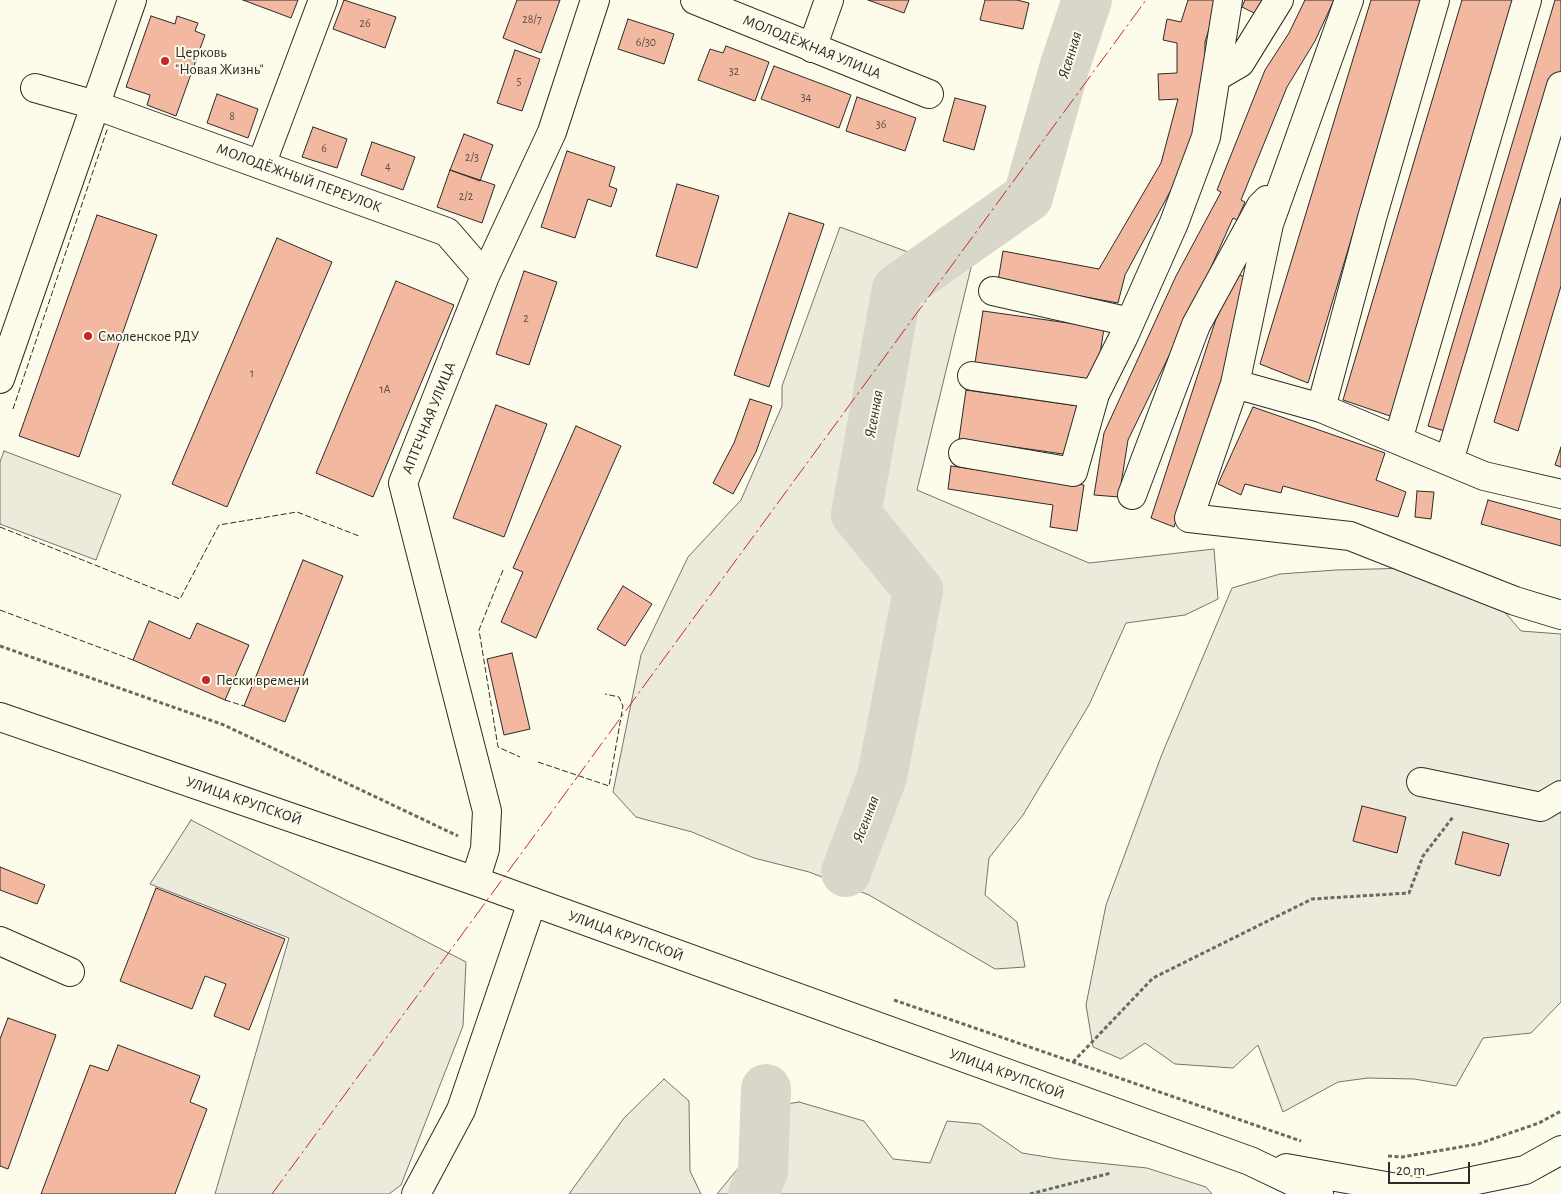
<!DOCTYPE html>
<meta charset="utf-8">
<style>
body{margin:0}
#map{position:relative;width:1561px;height:1194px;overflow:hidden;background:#fdfbea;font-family:"Alegreya Sans",sans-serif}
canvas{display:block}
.scale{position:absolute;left:1388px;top:1162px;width:82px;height:22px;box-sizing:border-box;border:2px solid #2b2b2b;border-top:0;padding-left:6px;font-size:15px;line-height:18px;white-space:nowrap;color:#2b2b2b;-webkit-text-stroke:4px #fdfbea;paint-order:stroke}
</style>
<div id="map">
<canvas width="1561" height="1194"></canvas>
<div class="scale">20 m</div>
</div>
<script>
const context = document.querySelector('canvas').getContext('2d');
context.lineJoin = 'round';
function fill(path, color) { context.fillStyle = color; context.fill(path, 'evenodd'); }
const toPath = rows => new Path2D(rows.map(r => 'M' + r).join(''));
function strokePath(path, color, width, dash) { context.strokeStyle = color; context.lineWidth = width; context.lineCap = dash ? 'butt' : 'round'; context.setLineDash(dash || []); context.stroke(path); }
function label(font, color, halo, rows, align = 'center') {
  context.font = font + ' "Alegreya Sans",sans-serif'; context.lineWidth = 4; context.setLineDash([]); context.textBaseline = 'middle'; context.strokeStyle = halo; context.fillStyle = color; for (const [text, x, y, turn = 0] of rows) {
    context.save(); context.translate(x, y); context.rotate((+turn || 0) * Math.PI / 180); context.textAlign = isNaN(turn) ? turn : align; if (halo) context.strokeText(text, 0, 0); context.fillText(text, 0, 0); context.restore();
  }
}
const green = toPath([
 [986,206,917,490,1089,563,1214,549,1218,599,1185,615,1126,623,1089,705,1023,815,989,858,985,895,1017,922,1025,967,995,969,869,895,809,872,754,858,692,832,636,817,613,792,641,655,688,557,741,500,782,406,782,386,840,227,908,252,986,206],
 [1410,568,1495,601,1521,631,1561,634,1561,1002,1531,1033,1483,1038,1456,1086,1414,1079,1368,1078,1338,1082,1283,1112,1258,1045,1233,1068,1175,1064,1145,1043,1121,1059,1093,1047,1086,1005,1106,905,1162,754,1232,588,1280,574,1336,570,1410,568],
 [191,820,466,962,463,1026,401,1185,389,1194,215,1194,289,938,150,884,191,820],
 [664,1079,689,1101,690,1171,701,1194,569,1194,624,1118,664,1079],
 [799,1102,864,1121,893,1159,930,1163,947,1121,980,1124,1022,1153,1059,1159,1147,1168,1206,1187,1212,1194,717,1194,740,1166,749,1110,799,1102]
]);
const parking = toPath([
 [4,451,121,495,96,560,0,524,0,462,4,451]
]);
const river = toPath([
 [846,872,882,777,918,590,856,514,897,289,1028,197,1065,65,1087,0],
 [753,1194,763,1172,766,1089]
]);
const building = toPath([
 [243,0,298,0,291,18,243,0],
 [344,0,396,17,385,48,333,29,344,0],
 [517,0,560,0,541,53,503,38,517,0],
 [868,0,909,0,904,13,868,0],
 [985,0,1017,0,1029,3,1023,29,980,20,985,0],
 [1188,0,1218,0,1205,42,1205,106,1184,166,1125,275,1118,303,998,281,1003,251,1099,269,1161,163,1178,99,1159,100,1158,74,1177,73,1177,43,1163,40,1167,19,1181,22,1188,0],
 [1245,0,1268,0,1258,15,1242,7,1245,0],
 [1305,0,1334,0,1315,41,1287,87,1241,200,1245,202,1237,220,1233,218,1200,292,1128,440,1119,497,1094,495,1104,433,1176,276,1221,192,1217,190,1265,70,1289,33,1305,0],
 [1371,0,1423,0,1308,383,1260,364,1371,0],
 [1462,0,1516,0,1393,417,1343,400,1462,0],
 [1555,0,1561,0,1561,77,1455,434,1428,426,1555,0],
 [151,16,175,24,177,16,198,23,195,31,205,35,176,116,147,105,150,95,126,87,151,16],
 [628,19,674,34,664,64,618,49,628,19],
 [726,46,769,62,755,101,698,80,710,49,723,53,726,46],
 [515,50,540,59,522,111,497,103,515,50],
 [774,66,851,95,839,128,761,99,774,66],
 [217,94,258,109,248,138,207,123,217,94],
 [857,97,916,118,905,151,846,131,857,97],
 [955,98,986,106,974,150,943,141,955,98],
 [313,127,347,139,337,168,302,157,313,127],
 [464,134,493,145,480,181,450,170,464,134],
 [372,142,415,157,403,190,361,175,372,142],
 [567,151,615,167,609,186,617,189,611,207,588,199,575,238,541,227,567,151],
 [450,170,495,185,482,223,437,207,450,170],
 [677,184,719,196,697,268,656,256,677,184],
 [1561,198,1561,286,1518,431,1494,422,1561,198],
 [789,213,824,224,769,387,734,375,789,213],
 [97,215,157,235,79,457,19,436,97,215],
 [277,238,332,262,227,507,172,484,277,238],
 [524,271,557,282,529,365,496,354,524,271],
 [1238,274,1253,281,1174,527,1151,518,1216,319,1238,274],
 [396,281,454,305,373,497,316,473,396,281],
 [983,311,1104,328,1096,381,975,363,983,311],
 [966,390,1078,406,1070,455,959,439,966,390],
 [750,399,772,406,756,452,733,494,713,483,734,443,750,399],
 [496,405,547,424,504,537,453,518,496,405],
 [1253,407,1385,453,1376,480,1406,492,1398,517,1283,486,1281,493,1245,484,1241,495,1218,484,1253,407],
 [576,426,621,446,536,638,501,622,523,572,513,568,576,426],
 [1561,447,1561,467,1555,465,1561,447],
 [951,466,1084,485,1077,531,1050,527,1053,505,948,489,951,466],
 [1417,491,1434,492,1431,519,1415,517,1417,491],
 [1488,500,1561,520,1561,546,1481,524,1488,500],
 [303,560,343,576,285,722,244,706,303,560],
 [623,586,652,604,625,646,597,629,623,586],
 [149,621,190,639,197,623,249,645,225,700,133,660,149,621],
 [512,653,530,729,504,735,487,659,512,653],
 [1362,806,1406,817,1397,853,1353,841,1362,806],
 [1463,832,1509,844,1500,876,1455,864,1463,832],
 [0,867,45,885,37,904,0,890,0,867],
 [156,888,285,939,249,1030,214,1016,226,984,205,976,192,1009,120,981,156,888],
 [8,1018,56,1035,8,1169,0,1166,0,1039,8,1018],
 [118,1045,200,1076,190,1102,207,1109,175,1194,41,1194,90,1065,108,1071,118,1045]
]);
const path = toPath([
 [0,646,224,725,458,836],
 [894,1000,1301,1141],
 [1073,1062,1153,978,1312,899,1409,893,1423,856,1453,817],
 [1388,1156,1402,1157,1478,1144,1539,1123,1561,1111],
 [1030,1194,1111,1173]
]);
const minor = toPath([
 [695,0,929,94],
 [1349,0,1269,224,1235,384,1189,518,1350,536,1515,601,1561,615],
 [812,48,829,0],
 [1216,77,1240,63,1279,0],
 [35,88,95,105,447,232,485,276],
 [261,165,323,0],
 [993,291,1130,322],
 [972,376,1095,394],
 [0,379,132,0],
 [1235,384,1321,408,1484,476,1561,494],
 [1321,408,1372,218,1435,0],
 [1398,440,1527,0],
 [963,453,1073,472,1095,394,1124,336,1174,223,1206,137,1228,0],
 [1449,461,1561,86],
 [1132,495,1196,325,1261,206,1267,200],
 [1421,782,1541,807,1561,795],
 [475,881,485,849,487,811,403,483,485,276,552,132,595,0],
 [0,941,70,972],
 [416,1194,461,1110,532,902]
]);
const major = toPath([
 [0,717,475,881,1250,1161,1319,1194],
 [1286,1168,1419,1192,1525,1170,1561,1150]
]);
const fence = toPath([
 [13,409,108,127],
 [0,527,180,599,219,525,297,512,359,536],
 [503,570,479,630,498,747,520,757],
 [0,610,133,660],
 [225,700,244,706],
 [538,762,609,786,623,706,619,697,605,694]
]);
const power = toPath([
 [272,1194,1146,0]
]);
const markers = [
 [165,61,5,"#c62828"],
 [88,336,5,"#c62828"],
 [206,680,5,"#c62828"]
];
const numberNames = [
 ["28/7",532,19],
 ["26",365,23],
 ["6/30",646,42],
 ["32",734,71],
 ["5",519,81],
 ["34",806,97],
 ["8",232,116],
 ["36",881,124],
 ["6",324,148],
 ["2/3",472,157],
 ["4",388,166],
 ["2/2",466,196],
 ["2",526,318],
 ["1",252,373],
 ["1А",385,389]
];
const streetNames = [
 ["МОЛОДЁЖНАЯ УЛИЦА",812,47,22],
 ["МОЛОДЁЖНЫЙ ПЕРЕУЛОК",299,178,20],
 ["АПТЕЧНАЯ УЛИЦА",429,418,-68],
 ["УЛИЦА КРУПСКОЙ",244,801,19],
 ["УЛИЦА КРУПСКОЙ",626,936,20],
 ["УЛИЦА КРУПСКОЙ",1007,1074,20]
];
const poiNames = [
 ["Церковь",175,52],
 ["\"Новая Жизнь\"",175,69],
 ["Смоленское РДУ",98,336],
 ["Пески времени",216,680]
];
const waterNames = [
 ["Ясенная",1070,55,-73],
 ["Ясенная",874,414,-80],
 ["Ясенная",866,819,-69]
];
fill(green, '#ecebdb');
strokePath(green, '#74746e', 1);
fill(parking, '#eceadb');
strokePath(parking, '#74746e', 1);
strokePath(river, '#d8d7c9', 50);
fill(building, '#f2b8a0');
strokePath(building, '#2b2b2b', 1);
strokePath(minor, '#2b2b2b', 30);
strokePath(major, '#2b2b2b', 30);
strokePath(path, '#6a6964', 3, [4, 2.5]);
strokePath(minor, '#fdfbea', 28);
strokePath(major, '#fdfbea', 28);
strokePath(fence, '#2b2b2b', 1, [6, 2.5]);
strokePath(power, '#c62828', 1, [18, 4, 2.5, 4]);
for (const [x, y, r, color] of markers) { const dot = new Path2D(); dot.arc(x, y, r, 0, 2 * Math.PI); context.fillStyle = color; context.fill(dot); strokePath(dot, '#fdfbea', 2); }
label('12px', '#5d4e48', null, numberNames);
label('15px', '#2b2b2b', '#fdfbea', streetNames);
label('15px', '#2b2b2b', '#fdfbea', poiNames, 'left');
label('italic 16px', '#2b2b2b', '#fdfbea', waterNames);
</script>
